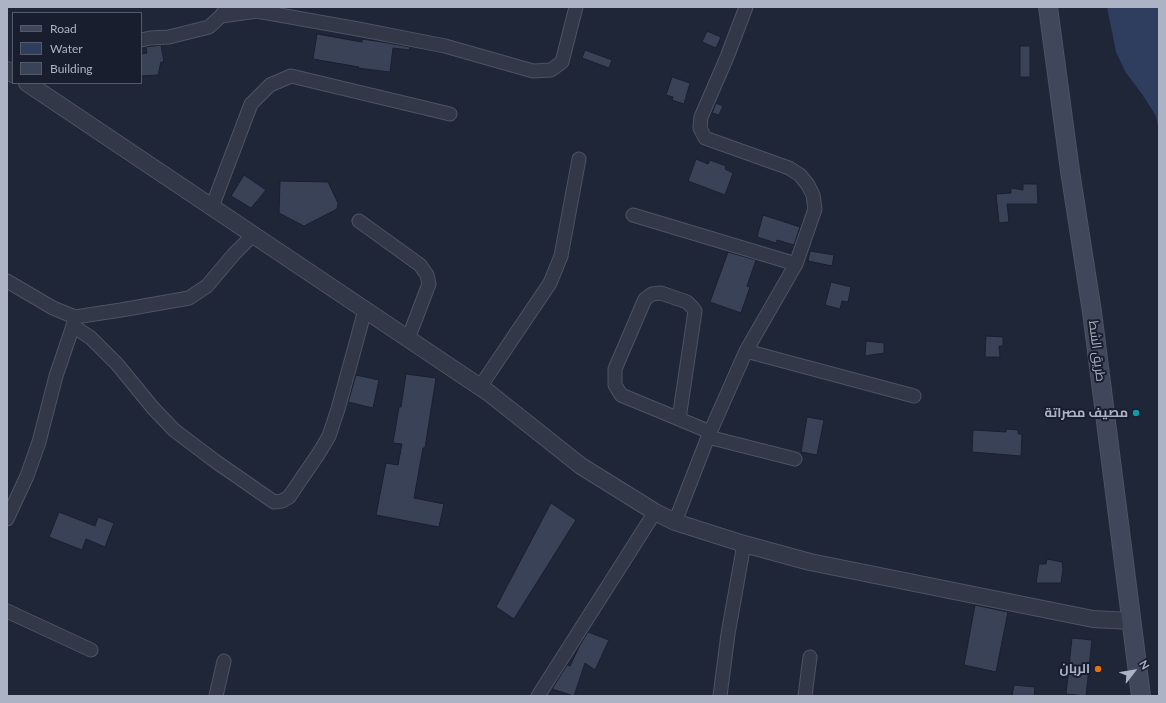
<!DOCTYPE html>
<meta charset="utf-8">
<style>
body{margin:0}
#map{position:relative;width:1166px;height:703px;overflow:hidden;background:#1f2638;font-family:Lato,sans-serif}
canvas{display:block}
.frame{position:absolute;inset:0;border:8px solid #acb3c5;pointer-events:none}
.legend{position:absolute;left:12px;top:12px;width:130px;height:72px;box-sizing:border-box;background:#181e2d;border:1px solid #535a6a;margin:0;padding:5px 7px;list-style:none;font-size:12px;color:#acb3c5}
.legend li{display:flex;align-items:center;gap:8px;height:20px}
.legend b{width:20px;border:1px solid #535a6a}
.north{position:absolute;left:1114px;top:651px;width:40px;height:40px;-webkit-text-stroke:3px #181e2d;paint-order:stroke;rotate:59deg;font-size:11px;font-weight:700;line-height:16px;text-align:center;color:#acb3c5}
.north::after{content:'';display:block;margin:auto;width:14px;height:18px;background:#acb3c5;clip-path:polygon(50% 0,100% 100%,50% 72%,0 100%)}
</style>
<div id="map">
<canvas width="1166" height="703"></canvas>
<div class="frame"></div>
<ul class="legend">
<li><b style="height:5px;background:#40475b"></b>Road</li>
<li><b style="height:11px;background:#2f3d5e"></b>Water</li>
<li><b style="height:11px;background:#3a4258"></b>Building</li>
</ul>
<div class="north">N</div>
</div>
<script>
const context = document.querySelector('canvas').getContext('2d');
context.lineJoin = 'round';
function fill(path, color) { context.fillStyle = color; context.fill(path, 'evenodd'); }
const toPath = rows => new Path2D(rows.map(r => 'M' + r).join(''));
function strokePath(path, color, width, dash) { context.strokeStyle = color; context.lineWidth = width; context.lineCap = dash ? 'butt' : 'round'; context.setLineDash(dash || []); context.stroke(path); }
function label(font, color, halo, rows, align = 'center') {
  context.font = font + ' Lato,Cairo,sans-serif'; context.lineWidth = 4; context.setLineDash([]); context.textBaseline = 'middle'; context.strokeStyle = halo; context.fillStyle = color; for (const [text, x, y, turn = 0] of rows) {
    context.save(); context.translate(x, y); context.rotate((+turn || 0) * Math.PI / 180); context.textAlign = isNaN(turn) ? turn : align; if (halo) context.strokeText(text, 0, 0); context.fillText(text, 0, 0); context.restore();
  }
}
const water = toPath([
 [1107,7,1159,7,1159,130,1156,116,1142,94,1126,73,1116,52]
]);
const building = toPath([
 [707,31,721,37,716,48,702,42,707,31],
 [317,34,362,42,362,39,382,42,410,47,409,50,393,48,390,72,358,68,359,67,313,59,317,34],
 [161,45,164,62,161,62,158,75,141,76,141,54,147,53,146,47,161,45],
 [1020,46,1030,46,1030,77,1020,77,1020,46],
 [585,50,612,60,609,68,582,58,585,50],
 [672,77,690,83,684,104,672,100,673,97,666,95,672,77],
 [716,103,723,106,719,115,712,113,716,103],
 [696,159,708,164,710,160,726,166,725,169,733,173,725,195,688,181,696,159],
 [244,175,266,190,251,208,231,196,244,175],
 [280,181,328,182,338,203,337,209,304,226,279,213,280,181],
 [1023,184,1037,184,1038,204,1007,204,1009,222,999,223,996,194,1011,193,1011,188,1023,190,1023,184],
 [763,215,800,227,794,245,777,240,776,243,757,237,763,215],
 [810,251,834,255,832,266,808,261,810,251],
 [728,252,756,260,747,286,750,287,741,313,710,302,728,252],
 [831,282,851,287,848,302,842,301,840,309,825,305,831,282],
 [986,336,1003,337,1003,346,999,346,1000,357,985,357,986,336],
 [866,341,884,343,884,353,865,356,866,341],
 [406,374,436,378,425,448,423,448,414,498,444,504,439,527,376,515,386,463,398,465,402,444,393,443,399,407,401,407,406,374],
 [356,375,379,380,373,408,348,402,356,375],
 [807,417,824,420,817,455,801,452,807,417],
 [1006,429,1018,430,1018,434,1022,434,1021,456,972,452,973,430,1006,432,1006,429],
 [551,503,576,520,514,619,496,607,551,503],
 [59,512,95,526,98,517,114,523,105,547,86,539,82,550,49,537,59,512],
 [1047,559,1062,562,1063,569,1061,583,1036,583,1039,564,1046,564,1047,559],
 [975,605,1008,612,996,672,964,665,975,605],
 [588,632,609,640,595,670,585,663,574,696,552,689,567,665,570,666,580,645,588,632],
 [1072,638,1092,640,1086,696,1066,694,1072,638],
 [1014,685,1035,687,1034,696,1012,696,1014,685]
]);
const minor = toPath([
 [221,16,257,11,358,29,445,46,533,71,551,70,562,62,576,7],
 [141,40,150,38,169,37,209,27,221,16,225,10],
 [212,207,251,104,270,85,291,76,450,114],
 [633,215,796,264],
 [359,221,420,265,427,275,429,284,408,339],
 [7,281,53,308,75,317,121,310,189,298,207,286,234,254,253,235],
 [73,326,91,338,117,364,153,408,174,430,215,461,274,502,282,501,289,497,319,453,329,436,338,409,365,310],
 [746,351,914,396],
 [480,387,550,283,561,256,579,159],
 [679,419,695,311,692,307,687,302,661,293,652,294,645,299,615,369,615,385,621,395,679,419,710,432],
 [708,437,795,459],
 [7,519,27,476,39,442,56,376,73,326,74,318],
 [675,522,708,437,746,351,796,264,815,209,813,195,808,185,800,175,789,168,705,138,700,128,701,117,727,57,746,7],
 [7,611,91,650],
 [216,696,224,661],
 [538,696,655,512],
 [720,696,728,634,744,544],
 [805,696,810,657]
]);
const tertiary = toPath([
 [7,70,13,74],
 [27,83,489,393,581,466,655,512,675,522,744,544,810,562,1093,619,1131,621]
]);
const secondary = toPath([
 [1048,7,1070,171,1092,312,1141,696]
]);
const markers = [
 [1136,413,4,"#0f9aa8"],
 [1098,669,4,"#e8710a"]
];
const streetNames = [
 ["طريق الشط",1097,351,83]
];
const poiNames = [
 ["مصيف مصراتة",1128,413],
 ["الربان",1090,669]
];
fill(water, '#2f3d5e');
fill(building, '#3a4258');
strokePath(building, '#1a202f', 1);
strokePath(minor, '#4d5363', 15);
strokePath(tertiary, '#4d5363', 18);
strokePath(secondary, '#4d5363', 20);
strokePath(minor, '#323848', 13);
strokePath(tertiary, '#323848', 16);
strokePath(secondary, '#40475b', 18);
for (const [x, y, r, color] of markers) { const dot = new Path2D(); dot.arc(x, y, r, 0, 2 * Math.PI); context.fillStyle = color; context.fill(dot); strokePath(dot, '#181e2d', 1.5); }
label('13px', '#acb3c5', '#181e2d', streetNames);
label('bold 13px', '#acb3c5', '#181e2d', poiNames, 'right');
</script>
